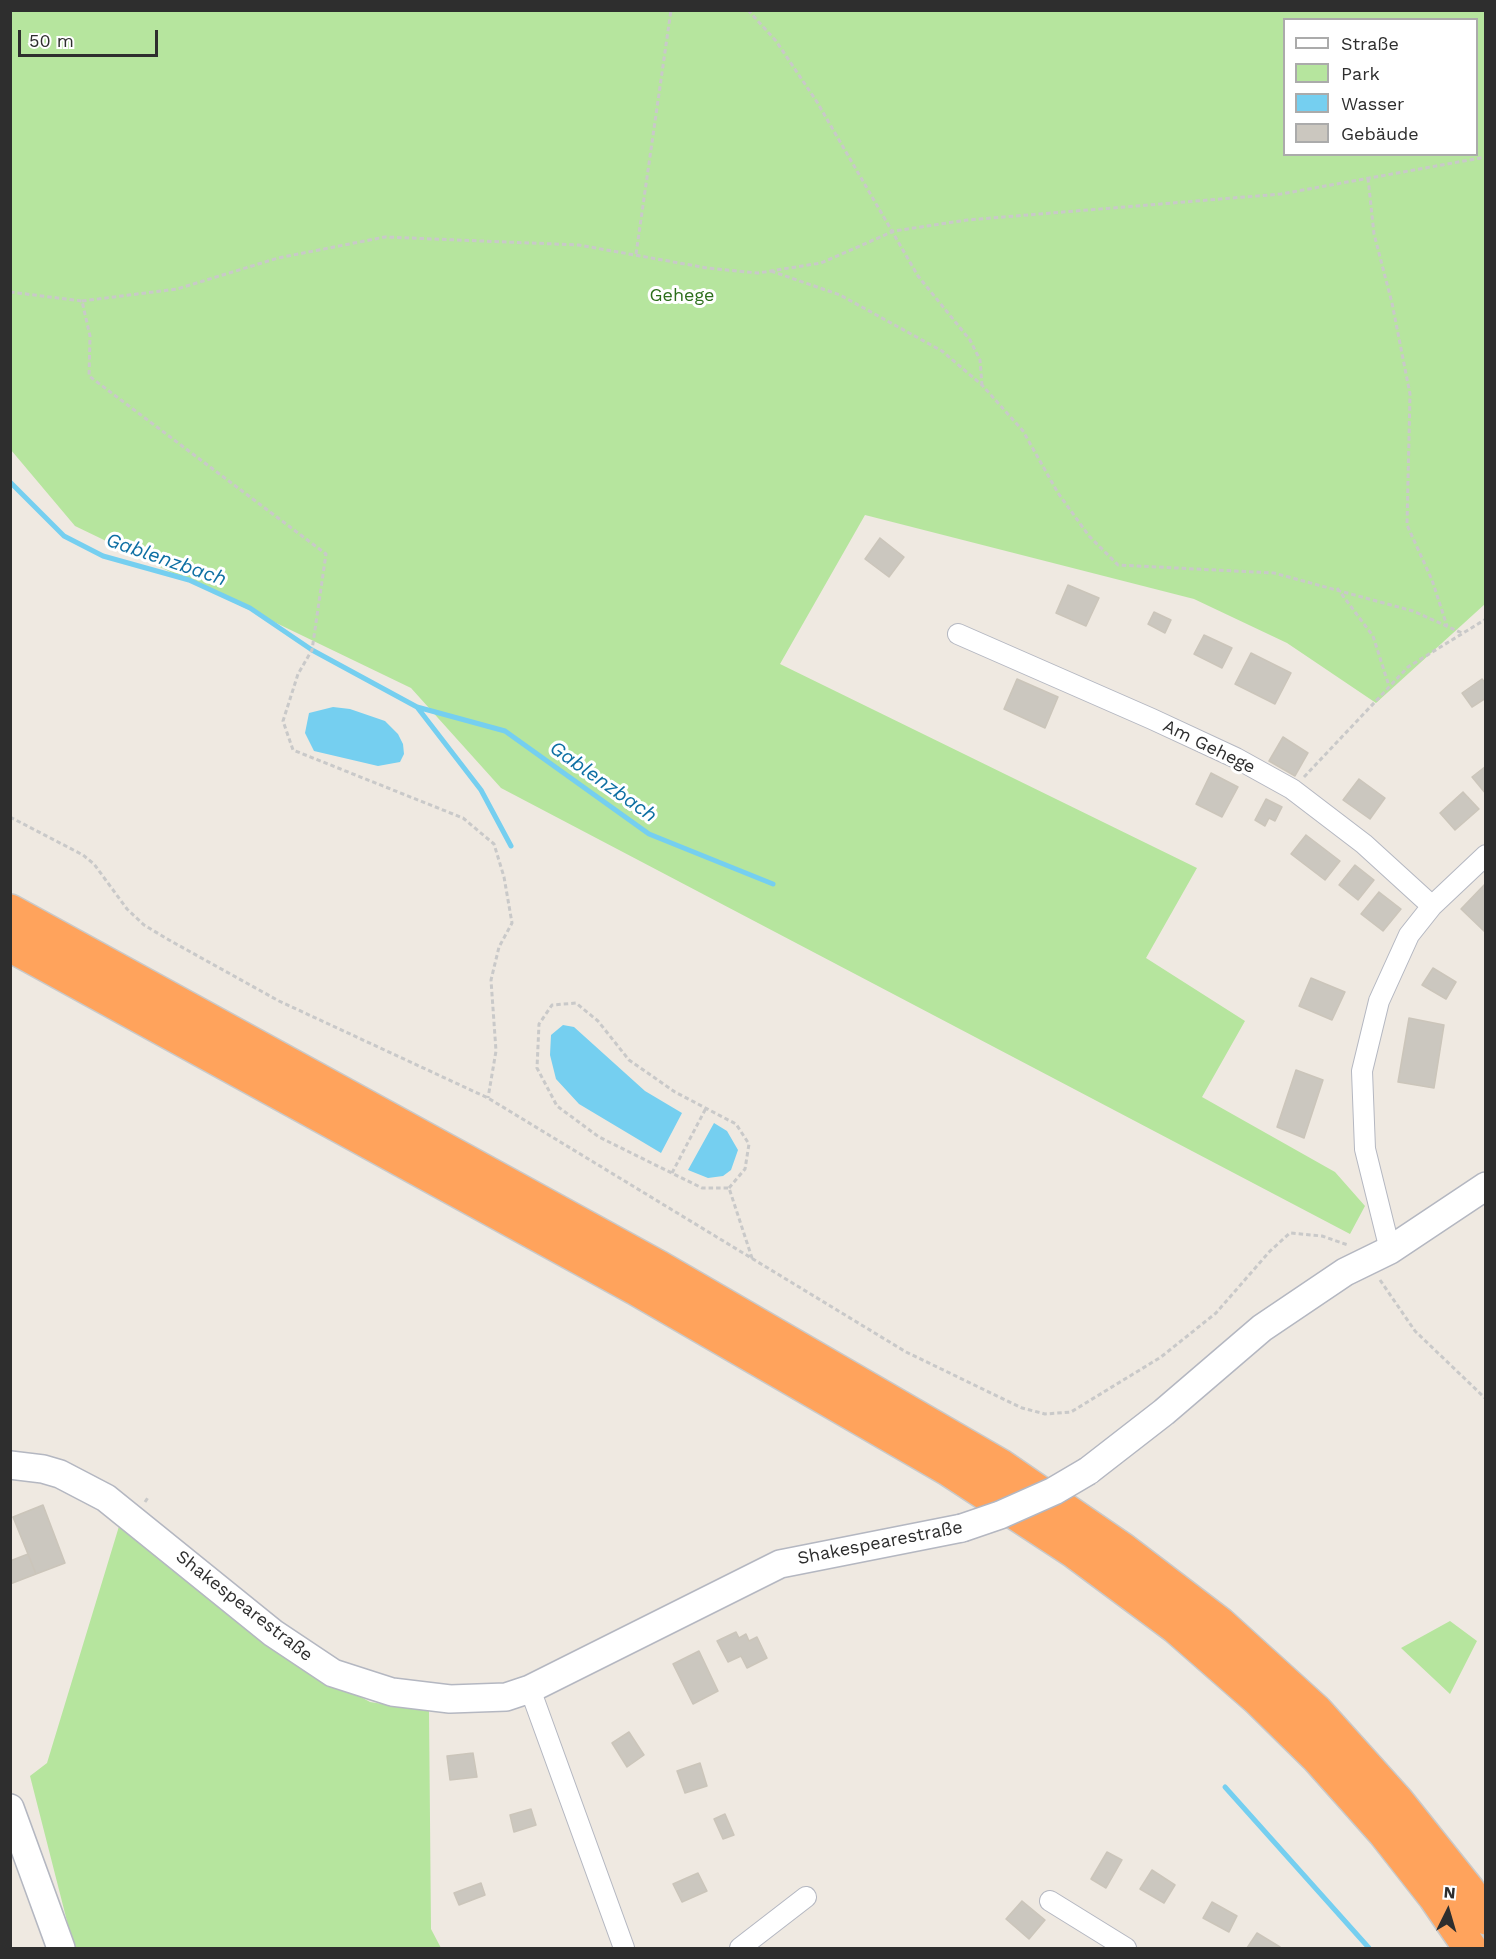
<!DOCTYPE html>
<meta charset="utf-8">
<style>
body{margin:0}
#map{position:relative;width:1496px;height:1959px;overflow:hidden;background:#efe9e1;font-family:"Work Sans",sans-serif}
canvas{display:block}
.frame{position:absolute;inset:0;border:12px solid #2e2e2e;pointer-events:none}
.legend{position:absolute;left:1283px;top:18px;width:195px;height:138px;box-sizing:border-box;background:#fff;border:2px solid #ababab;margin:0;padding:8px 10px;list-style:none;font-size:18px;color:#2e2e2e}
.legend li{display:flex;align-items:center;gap:12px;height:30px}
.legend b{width:30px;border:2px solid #ababab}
.north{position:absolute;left:1418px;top:1881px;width:60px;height:60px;-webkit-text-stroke:4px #fff;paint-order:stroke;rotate:5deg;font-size:16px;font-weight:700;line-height:24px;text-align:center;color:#2e2e2e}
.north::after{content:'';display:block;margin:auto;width:21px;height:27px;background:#2e2e2e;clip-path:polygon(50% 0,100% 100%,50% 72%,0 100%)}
.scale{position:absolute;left:18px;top:30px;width:140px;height:27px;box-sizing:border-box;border:3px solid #2e2e2e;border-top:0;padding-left:8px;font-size:18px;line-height:21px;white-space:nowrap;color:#2e2e2e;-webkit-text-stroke:4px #fff;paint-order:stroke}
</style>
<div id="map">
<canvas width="1496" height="1959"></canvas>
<div class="frame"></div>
<ul class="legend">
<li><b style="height:8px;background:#fff"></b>Straße</li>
<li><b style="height:16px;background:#b6e59e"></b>Park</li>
<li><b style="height:16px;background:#75cff0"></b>Wasser</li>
<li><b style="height:16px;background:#cbc7bf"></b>Gebäude</li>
</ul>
<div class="north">N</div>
<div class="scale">50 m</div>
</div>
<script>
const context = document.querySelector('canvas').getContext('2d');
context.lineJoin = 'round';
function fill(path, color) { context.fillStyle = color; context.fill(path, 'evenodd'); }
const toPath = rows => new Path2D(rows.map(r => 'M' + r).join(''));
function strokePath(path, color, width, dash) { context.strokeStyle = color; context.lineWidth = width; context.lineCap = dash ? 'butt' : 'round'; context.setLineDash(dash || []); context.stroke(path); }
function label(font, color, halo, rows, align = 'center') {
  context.font = font + ' "Work Sans",sans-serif'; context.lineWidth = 6; context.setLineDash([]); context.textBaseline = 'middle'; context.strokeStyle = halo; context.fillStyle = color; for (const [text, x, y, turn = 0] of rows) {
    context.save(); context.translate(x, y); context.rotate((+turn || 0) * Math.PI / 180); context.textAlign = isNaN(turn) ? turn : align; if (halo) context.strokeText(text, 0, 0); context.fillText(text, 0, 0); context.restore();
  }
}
const green = toPath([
 [10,11,1485,11,1485,604,1376,703,1287,643,1194,599,865,515,780,664,1197,868,1146,958,1245,1021,1202,1097,1335,1172,1365,1206,1350,1234,501,788,411,688,75,526,11,450],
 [1284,20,1476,20,1476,154,1284,154],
 [120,1523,297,1662,370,1702,429,1711,431,1929,441,1948,76,1948,70,1933,30,1776,47,1763],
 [1450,1621,1477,1641,1450,1694,1401,1648]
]);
const water = toPath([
 [333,707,350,709,385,721,398,734,403,744,404,754,400,762,378,766,314,751,305,733,309,713],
 [563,1025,574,1027,645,1091,682,1113,661,1153,579,1104,556,1079,550,1055,551,1035],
 [714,1123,727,1131,738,1150,731,1170,723,1176,708,1178,688,1170]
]);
const stream = toPath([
 [10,482,64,536,103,556,189,580,250,608,312,650,417,707,505,731,649,834,773,884],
 [417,707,481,790,511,846],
 [1225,1787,1369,1948]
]);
const building = toPath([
 [880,538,904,557,889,577,865,559,880,538],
 [1068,585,1099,598,1086,626,1056,613,1068,585],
 [1154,612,1171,620,1165,633,1148,624,1154,612],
 [1204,635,1232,648,1222,668,1194,654,1204,635],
 [1251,653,1291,673,1275,704,1235,684,1251,653],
 [1017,679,1058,697,1045,728,1004,709,1017,679],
 [1482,679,1486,684,1486,698,1472,707,1462,693,1482,679],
 [1283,737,1308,753,1295,776,1269,761,1283,737],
 [1486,766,1486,794,1472,777,1486,766],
 [1211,773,1238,787,1222,817,1196,804,1211,773],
 [1359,779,1385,798,1370,819,1343,800,1359,779],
 [1463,792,1479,809,1455,830,1440,813,1463,792],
 [1266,799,1282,807,1275,821,1269,818,1265,826,1255,820,1266,799],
 [1306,835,1340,861,1325,880,1291,854,1306,835],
 [1355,865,1374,880,1358,900,1339,885,1355,865],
 [1485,884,1486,931,1485,932,1461,909,1485,884],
 [1379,892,1401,909,1383,931,1361,914,1379,892],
 [1433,968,1456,982,1446,999,1422,985,1433,968],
 [1311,978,1345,992,1332,1020,1299,1006,1311,978],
 [1409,1018,1444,1025,1434,1088,1398,1082,1409,1018],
 [1296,1070,1323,1080,1304,1138,1277,1127,1296,1070],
 [43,1505,65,1563,36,1574,13,1517,43,1505],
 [28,1554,36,1574,10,1584,10,1561,28,1554],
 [736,1632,739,1638,746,1634,749,1641,757,1637,767,1658,747,1668,741,1656,728,1662,717,1641,736,1632],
 [699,1651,718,1691,693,1704,673,1664,699,1651],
 [629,1732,644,1755,627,1767,612,1743,629,1732],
 [473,1753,477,1777,450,1780,447,1756,473,1753],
 [700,1763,707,1786,685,1793,677,1771,700,1763],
 [531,1809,536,1825,514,1832,510,1815,531,1809],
 [725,1814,734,1835,723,1839,714,1819,725,1814],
 [1107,1852,1122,1860,1106,1888,1091,1879,1107,1852],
 [1152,1870,1175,1885,1164,1903,1140,1889,1152,1870],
 [698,1873,707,1891,682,1902,673,1884,698,1873],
 [481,1883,485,1895,459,1905,454,1893,481,1883],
 [1022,1901,1045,1920,1029,1939,1006,1919,1022,1901],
 [1212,1902,1237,1916,1229,1932,1203,1918,1212,1902],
 [1257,1933,1280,1947,1279,1948,1247,1948,1257,1933]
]);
const path = toPath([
 [748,10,776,41,817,102,918,276,970,340,980,360,982,385],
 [1368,178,1374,234,1392,303,1410,394,1407,525,1432,580,1447,626],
 [636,254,671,10],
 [771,271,840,295,942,351,982,385,1023,431,1058,493,1089,536,1118,565,1274,573,1413,611,1462,633],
 [10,292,82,301,90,336,89,376,326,554,312,650,298,674,283,721,293,750,463,818,494,844,504,877,512,923,499,947,491,980,496,1051,488,1098],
 [82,301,177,289,278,258,385,237,579,245,707,268,758,273,821,263,894,231,967,220,1281,194,1486,157],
 [1337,588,1373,636,1389,686],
 [1304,777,1408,667,1486,619],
 [10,817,83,855,94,864,127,909,144,925,169,940,279,1001,488,1098,906,1352,1022,1408,1045,1414,1071,1412,1161,1357,1216,1313,1270,1251,1290,1233,1322,1236,1348,1245],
 [672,1173,706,1108],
 [729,1188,745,1169,749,1144,736,1124,675,1092,629,1060,598,1021,576,1003,552,1005,539,1024,537,1068,557,1106,599,1137,702,1188,729,1188,753,1261],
 [1380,1280,1415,1331,1486,1399],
 [145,1502,149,1496]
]);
const street = toPath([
 [958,634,1152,719,1236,758,1292,789,1364,844,1432,906],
 [1390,1250,1365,1149,1362,1071,1379,1001,1409,935,1432,906,1486,855],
 [530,1689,624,1948],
 [1050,1901,1126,1948],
 [740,1948,806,1897]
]);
const secondary = toPath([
 [10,1465,43,1469,60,1474,106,1498,273,1633,333,1673,392,1692,450,1699,506,1697,530,1689,780,1564,962,1528],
 [1088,1471,1164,1412,1262,1328,1345,1272,1390,1250,1486,1186],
 [10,1808,61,1948]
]);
const highway = toPath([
 [10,911,660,1268,1001,1466,1122,1549,1219,1623,1316,1711,1397,1801,1468,1890,1486,1918],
 [10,945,635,1288,948,1469,1075,1552,1176,1627,1257,1698,1318,1758,1384,1832,1435,1897,1470,1948]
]);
const secondaryBridge = toPath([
 [962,1528,1000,1515,1054,1491,1088,1471]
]);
const parkNames = [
 ["Gehege",682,296]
];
const streetNames = [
 ["Am Gehege",1209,747,26],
 ["Shakespearestraße",880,1543,-11],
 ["Shakespearestraße",244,1606,38]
];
const waterNames = [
 ["Gablenzbach",166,560,19],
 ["Gablenzbach",603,782,35]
];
fill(green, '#b6e59e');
fill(water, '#75cff0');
strokePath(stream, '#75cff0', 5);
fill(building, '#cbc7bf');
strokePath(building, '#cbc5ba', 1.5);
strokePath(street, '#b4b7c1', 22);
strokePath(secondary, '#b4b7c1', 30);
strokePath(highway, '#c9c9c9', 36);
strokePath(path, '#c9c9c9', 3, [4.5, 3]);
strokePath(street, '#fff', 20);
strokePath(secondary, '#fff', 27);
strokePath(highway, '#ffa35c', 33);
strokePath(secondaryBridge, '#b4b7c1', 30, []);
strokePath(secondaryBridge, '#fff', 27);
label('18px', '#2c6e1b', '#fff', parkNames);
label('18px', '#2e2e2e', '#fff', streetNames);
label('italic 20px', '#0d6fa3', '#fff', waterNames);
</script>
